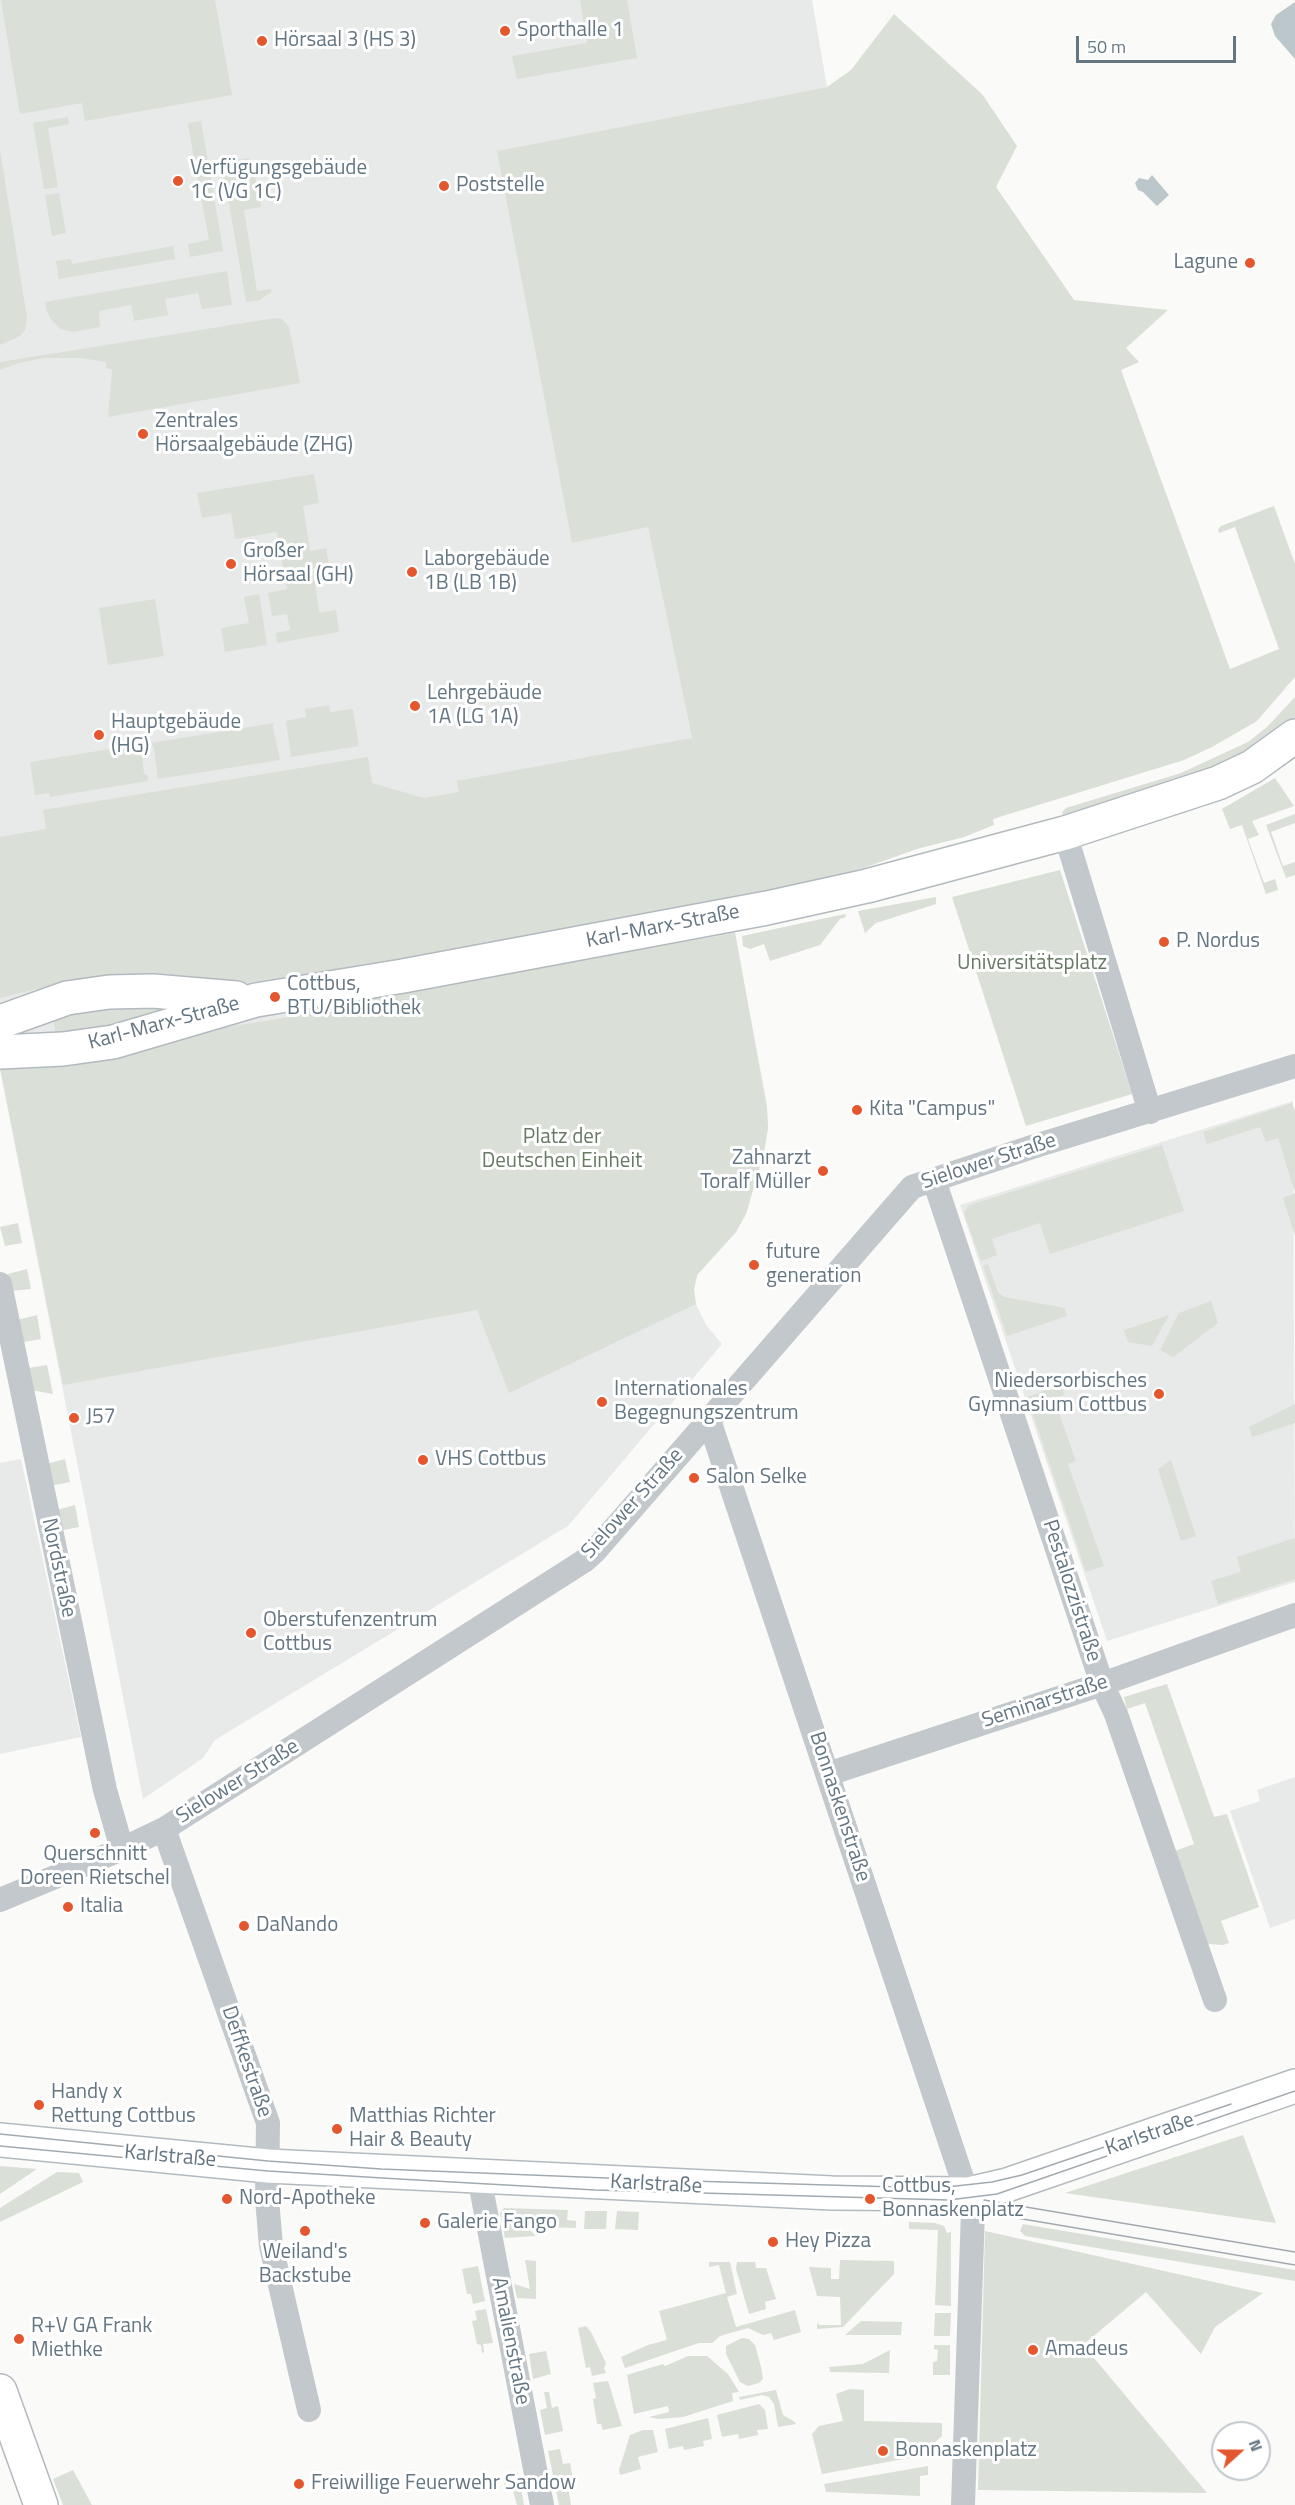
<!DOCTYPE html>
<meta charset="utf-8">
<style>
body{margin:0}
#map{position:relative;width:1295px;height:2505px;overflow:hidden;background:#fafaf8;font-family:"Titillium Web",sans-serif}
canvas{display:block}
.north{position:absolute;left:1211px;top:2421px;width:60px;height:60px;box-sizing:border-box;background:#fff;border:2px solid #c1c8cd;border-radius:50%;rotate:69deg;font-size:16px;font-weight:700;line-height:24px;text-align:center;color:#657683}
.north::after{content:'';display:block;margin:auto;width:21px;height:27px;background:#e4572e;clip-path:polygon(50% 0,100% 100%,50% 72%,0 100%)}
.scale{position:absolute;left:1076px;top:36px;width:160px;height:27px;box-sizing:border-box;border:3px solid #657683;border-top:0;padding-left:8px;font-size:18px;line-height:21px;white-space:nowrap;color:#657683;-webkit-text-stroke:4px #fff;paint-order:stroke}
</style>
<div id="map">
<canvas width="1295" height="2505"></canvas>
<div class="north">N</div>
<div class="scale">50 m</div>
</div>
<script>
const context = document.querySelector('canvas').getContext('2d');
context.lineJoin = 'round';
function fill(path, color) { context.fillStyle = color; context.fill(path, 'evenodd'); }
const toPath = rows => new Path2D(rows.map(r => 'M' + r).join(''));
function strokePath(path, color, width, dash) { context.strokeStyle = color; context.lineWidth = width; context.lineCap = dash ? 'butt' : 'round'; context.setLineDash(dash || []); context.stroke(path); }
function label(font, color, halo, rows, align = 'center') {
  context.font = font + ' "Titillium Web",sans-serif'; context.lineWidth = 6; context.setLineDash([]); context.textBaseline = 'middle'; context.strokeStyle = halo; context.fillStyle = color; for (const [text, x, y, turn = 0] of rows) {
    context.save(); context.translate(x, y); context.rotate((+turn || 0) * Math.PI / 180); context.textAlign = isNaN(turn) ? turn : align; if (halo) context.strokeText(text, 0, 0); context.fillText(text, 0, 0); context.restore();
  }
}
const built = toPath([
 [0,0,812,0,827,87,498,151,572,543,648,526,692,738,669,744,706,904,735,933,767,1105,768,1128,764,1152,746,1214,736,1232,697,1275,694,1290,696,1304,706,1325,722,1344,568,1526,215,1740,203,1758,143,1799,0,1069],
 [1293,1101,1295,1582,1107,1641,960,1205],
 [21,1459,81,1737,0,1754,0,1463],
 [1295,1777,1295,1919,1270,1928,1230,1811,1260,1801,1257,1790]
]);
const green = toPath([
 [1,0,215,0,232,95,85,121,82,103,20,114],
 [580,0,627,0,637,58,517,79,512,56,587,43],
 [894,14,982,94,1017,146,996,187,1074,300,1168,310,1126,348,1139,362,1121,370,1230,669,1279,649,1235,527,1219,533,1218,530,1221,526,1274,506,1295,564,1295,677,1257,721,1212,747,1184,760,993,819,994,825,964,837,917,849,858,870,763,893,400,959,239,984,128,979,70,981,0,998,0,837,46,829,43,810,368,757,372,783,424,798,459,792,457,781,692,738,648,527,572,543,497,151,827,87,851,70],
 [68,117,69,124,48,128,58,187,44,189,33,123],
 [201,121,208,162,195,165,188,123],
 [0,150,27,318,25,330,20,336,0,345],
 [248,158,252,162,261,207,244,210,257,291,271,289,271,292,260,300,246,302,222,163],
 [210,173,223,251,190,257,188,244,209,240,197,175],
 [59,193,66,233,52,236,45,195],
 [173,246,175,259,59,279,56,261,71,259,72,264],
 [227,271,232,305,202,309,198,293,165,299,168,315,134,321,131,305,99,311,100,327,73,332,60,329,50,318,46,309,45,302],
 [275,318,282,319,289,327,300,383,108,417,112,370,106,368,106,362,81,358,44,358,18,363,0,370,0,362],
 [314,474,319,503,303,506,310,551,326,548,329,565,313,568,319,613,336,610,339,632,277,643,276,633,290,630,287,614,272,616,268,593,287,589,277,532,235,539,231,513,202,518,197,493],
 [259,594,267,645,225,652,221,628,249,623,244,597],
 [155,599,164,656,108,665,99,608],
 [1295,697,1295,720,1250,751,1210,769,1063,816,1062,812,1066,808,1181,773,1248,742,1267,727],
 [329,705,330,712,353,709,359,746,291,757,286,721,306,717,305,709],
 [274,723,273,728,280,760,158,779,154,748,151,743],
 [141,744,144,774,147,774,148,781,50,797,49,793,35,795,30,762],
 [1275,778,1294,806,1252,821,1259,835,1248,839,1264,883,1275,879,1278,890,1266,894,1242,825,1230,829,1222,809],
 [1295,814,1295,823,1271,832,1283,866,1295,862,1295,875,1286,878,1266,825],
 [1060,870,1132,1094,1026,1126,952,897],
 [936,897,936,904,876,923,865,933,858,911],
 [845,914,846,917,840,919,820,945,770,961,764,944,750,949,743,946,742,936],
 [735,933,767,1109,768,1128,764,1152,746,1214,736,1232,697,1275,694,1290,696,1304,509,1393,477,1310,63,1385,0,1068,87,1063,114,1057,191,1033,295,1016,324,1006],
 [88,1004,171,1008,57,1041,52,1011],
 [1292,1103,1295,1111,1295,1236,1283,1198,1295,1193,1278,1138,1266,1142,1260,1127,1207,1144,1203,1132],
 [1162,1145,1184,1211,1050,1254,1040,1223,992,1239,997,1255,981,1261,964,1213,969,1205],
 [18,1223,22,1243,5,1246,0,1227],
 [988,1264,998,1292,1004,1297,1065,1308,1067,1316,1007,1336,983,1266],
 [27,1269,31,1289,11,1291,8,1274],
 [1211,1301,1218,1323,1173,1357,1160,1350,1179,1313],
 [37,1315,41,1339,24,1342,17,1320],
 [1169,1315,1152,1346,1128,1342,1124,1330],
 [47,1365,53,1394,31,1390,29,1368],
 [1061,1385,1064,1395,1054,1399,1076,1461,1068,1464,1104,1566,1086,1572,1027,1397],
 [1295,1404,1295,1423,1252,1437,1249,1427],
 [65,1459,70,1482,55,1485,50,1483,46,1464],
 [1171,1460,1196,1536,1181,1541,1158,1469],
 [75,1505,79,1527,64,1530,61,1528,57,1510],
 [1295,1538,1295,1579,1218,1604,1211,1581,1241,1572,1237,1557],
 [1167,1684,1214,1817,1227,1814,1259,1907,1221,1921,1229,1943,1223,1945,1208,1944,1175,1851,1194,1844,1145,1703,1127,1709,1124,1697],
 [1243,2135,1276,2223,1065,2193],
 [0,2166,37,2169,0,2194],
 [57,2172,79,2173,83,2182,0,2222,0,2208],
 [504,2208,568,2210,567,2220,576,2221,576,2228,546,2227,539,2221,530,2225,530,2230,536,2236,505,2238,500,2213],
 [585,2211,607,2211,606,2229,584,2229],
 [617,2211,639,2212,638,2230,615,2229],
 [909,2222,935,2223,944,2226,947,2233,951,2232,951,2306,935,2305,938,2230,909,2229],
 [1023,2224,1295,2270,1295,2281,1025,2236,1020,2231],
 [985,2231,1263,2293,1215,2327,1201,2354,1146,2292,1083,2345,1207,2493,978,2490],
 [525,2260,536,2261,536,2299,517,2298,514,2284,530,2289],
 [840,2260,894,2261,894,2274,843,2327,817,2329,817,2323,820,2325,841,2325,840,2297,817,2296,809,2267,831,2268,831,2279,839,2279],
 [709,2262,730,2262,737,2294,727,2297,736,2327,795,2310,801,2332,774,2340,771,2333,763,2335,748,2328,720,2336,712,2343,699,2343,625,2368,621,2357,648,2345,667,2340,659,2311,726,2293,719,2265,709,2267],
 [737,2262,755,2262,756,2268,766,2268,776,2299,765,2302,766,2309,749,2314,736,2269],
 [478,2266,485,2301,473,2304,471,2294,467,2294,462,2269],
 [486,2309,493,2343,483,2344,484,2352,482,2353,481,2345,477,2344,472,2321,477,2320,475,2311],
 [935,2313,951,2313,950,2336,934,2336],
 [861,2321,902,2322,901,2335,845,2335],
 [586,2326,591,2332,606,2363,604,2368,606,2373,592,2376,590,2367,586,2368,578,2328],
 [742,2338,749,2339,755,2345,761,2367,763,2379,759,2383,748,2386,740,2382,726,2354,726,2346],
 [934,2345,950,2345,950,2375,933,2375,933,2362,937,2361,938,2350,934,2349],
 [890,2350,889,2373,830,2372,829,2367,863,2364],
 [546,2351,551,2374,533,2379,529,2354],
 [688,2356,707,2356,728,2374,739,2392,732,2393,733,2401,683,2417,658,2419,649,2417,669,2412,668,2406,634,2414,627,2375,663,2364,665,2366],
 [608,2381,622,2426,603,2430,601,2424,597,2424,593,2399,596,2398,593,2383],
 [850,2389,864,2390,864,2421,942,2423,942,2436,920,2456,822,2474,812,2434,819,2426,843,2421,836,2394],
 [776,2390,783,2415,795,2422,796,2424,778,2427,774,2404,769,2397,762,2395,740,2400,739,2397],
 [544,2392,549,2392,552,2408,558,2406,563,2431,545,2435,540,2410,547,2408],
 [759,2404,765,2410,768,2429,757,2430,758,2435,739,2439,738,2434,722,2437,717,2415],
 [708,2418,712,2439,703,2441,704,2446,684,2450,683,2446,669,2449,665,2429],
 [643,2430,653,2430,658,2452,638,2457,641,2469,620,2475,619,2470,630,2435],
 [560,2449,563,2464,570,2463,574,2485,568,2486,571,2505,559,2505,548,2451],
 [928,2466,928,2475,920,2476,920,2496,826,2492,824,2484],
 [73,2470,92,2505,63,2505,53,2479],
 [518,2472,524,2505,517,2505,512,2487,505,2488,503,2475]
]);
const water = toPath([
 [1295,2,1295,59,1275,36,1271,24,1276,15],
 [1152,175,1169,195,1157,206,1143,192,1138,190,1135,183,1139,178,1148,180]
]);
const street = toPath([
 [1065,833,1150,1112],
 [934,1180,1102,1684,1116,1714,1215,2000],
 [0,1284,105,1790,122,1849],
 [709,1420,973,2211,963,2505],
 [828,1774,1102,1684,1295,1615],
 [164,1829,268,2123,267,2199,271,2246,309,2410],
 [0,1900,122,1849,164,1829,584,1561,594,1552,912,1187,1032,1147,1295,1066],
 [479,2177,542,2505]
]);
const secondary = toPath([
 [0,1022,67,998,109,992,153,991,236,998],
 [0,1052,63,1049,113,1042,256,1000,403,976,767,908,867,886,1065,833,1218,783,1252,767,1295,736],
 [0,2140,268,2166,832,2193,968,2194,1007,2185,1295,2086],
 [0,2391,41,2505]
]);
const tram = toPath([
 [0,2134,268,2161,381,2169,656,2180,897,2187,949,2193],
 [0,2146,268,2171,399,2179,595,2190,949,2200,997,2194,1295,2091],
 [938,2188,992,2182,1022,2175,1231,2104],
 [984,2200,1295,2252],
 [940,2205,1295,2265]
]);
const markers = [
 [505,31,6,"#e4572e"],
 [262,41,6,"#e4572e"],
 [178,181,6,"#e4572e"],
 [444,186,6,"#e4572e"],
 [1250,263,6,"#e4572e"],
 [143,434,6,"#e4572e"],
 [231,564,6,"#e4572e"],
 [412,572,6,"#e4572e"],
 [415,706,6,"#e4572e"],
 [99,735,6,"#e4572e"],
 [1164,942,6,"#e4572e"],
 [275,997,6,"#e4572e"],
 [857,1110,6,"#e4572e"],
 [823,1171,6,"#e4572e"],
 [754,1265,6,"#e4572e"],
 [1159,1394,6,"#e4572e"],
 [602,1402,6,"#e4572e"],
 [74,1418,6,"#e4572e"],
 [423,1460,6,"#e4572e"],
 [694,1478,6,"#e4572e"],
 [251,1633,6,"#e4572e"],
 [95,1833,6,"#e4572e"],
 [68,1907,6,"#e4572e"],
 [244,1926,6,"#e4572e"],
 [39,2105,6,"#e4572e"],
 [337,2129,6,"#e4572e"],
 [227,2199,6,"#e4572e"],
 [870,2199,6,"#e4572e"],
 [425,2223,6,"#e4572e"],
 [305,2231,6,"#e4572e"],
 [773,2242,6,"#e4572e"],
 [19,2339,6,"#e4572e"],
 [1033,2350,6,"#e4572e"],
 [883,2451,6,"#e4572e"],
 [299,2484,6,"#e4572e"]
];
const poiNames = [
 ["Sporthalle 1",517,31],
 ["Hörsaal 3 (HS 3)",274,41],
 ["Verfügungsgebäude",190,169],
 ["1C (VG 1C)",190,193],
 ["Poststelle",456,186],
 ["Lagune",1238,263,"right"],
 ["Zentrales",155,422],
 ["Hörsaalgebäude (ZHG)",155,446],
 ["Großer",243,552],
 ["Hörsaal (GH)",243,576],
 ["Laborgebäude",424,560],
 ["1B (LB 1B)",424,584],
 ["Lehrgebäude",427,694],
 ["1A (LG 1A)",427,718],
 ["Hauptgebäude",111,723],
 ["(HG)",111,747],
 ["P. Nordus",1176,942],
 ["Cottbus,",287,985],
 ["BTU/Bibliothek",287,1009],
 ["Kita \"Campus\"",869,1110],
 ["Zahnarzt",811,1159,"right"],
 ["Toralf Müller",811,1183,"right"],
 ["future",766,1253],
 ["generation",766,1277],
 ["Niedersorbisches",1147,1382,"right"],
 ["Gymnasium Cottbus",1147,1406,"right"],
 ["Internationales",614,1390],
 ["Begegnungszentrum",614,1414],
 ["J57",86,1418],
 ["VHS Cottbus",435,1460],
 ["Salon Selke",706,1478],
 ["Oberstufenzentrum",263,1621],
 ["Cottbus",263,1645],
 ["Querschnitt",95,1855,"center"],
 ["Doreen Rietschel",95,1879,"center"],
 ["Italia",80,1907],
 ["DaNando",256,1926],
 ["Handy x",51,2093],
 ["Rettung Cottbus",51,2117],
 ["Matthias Richter",349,2117],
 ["Hair & Beauty",349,2141],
 ["Cottbus,",882,2187],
 ["Bonnaskenplatz",882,2211],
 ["Nord-Apotheke",239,2199],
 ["Galerie Fango",437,2223],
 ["Hey Pizza",785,2242],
 ["Weiland's",305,2253,"center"],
 ["Backstube",305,2277,"center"],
 ["R+V GA Frank",31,2327],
 ["Miethke",31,2351],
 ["Amadeus",1045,2350],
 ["Bonnaskenplatz",895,2451],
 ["Freiwillige Feuerwehr Sandow",311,2484]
];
const streetNames = [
 ["Karl-Marx-Straße",663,927,-11],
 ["Karl-Marx-Straße",164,1024,-15],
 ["Sielower Straße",989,1162,-18],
 ["Sielower Straße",633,1504,-48],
 ["Nordstraße",58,1568,78],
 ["Pestalozzistraße",1071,1591,72],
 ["Seminarstraße",1045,1702,-18],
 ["Sielower Straße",238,1782,-32],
 ["Bonnaskenstraße",839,1807,72],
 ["Deffkestraße",246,2062,71],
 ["Karlstraße",1150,2135,-19],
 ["Karlstraße",170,2157,5],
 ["Karlstraße",656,2185,3],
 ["Amalienstraße",510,2341,79]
];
const parkNames = [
 ["Universitätsplatz",1032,964],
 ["Platz der",562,1138],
 ["Deutschen Einheit",562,1162]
];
fill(built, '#e8e9e9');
fill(green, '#dadfd7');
fill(water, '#bbc7cb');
strokePath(secondary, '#b3babf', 36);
strokePath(street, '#c3c8cc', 24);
strokePath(secondary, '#fff', 33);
strokePath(tram, '#a2aab0', 1.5);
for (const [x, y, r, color] of markers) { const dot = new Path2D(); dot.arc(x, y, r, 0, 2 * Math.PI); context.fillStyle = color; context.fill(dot); strokePath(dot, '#fff', 2); }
label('21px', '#657683', '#fff', poiNames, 'left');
label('21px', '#657683', '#fff', streetNames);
label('21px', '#687a64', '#fff', parkNames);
</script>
